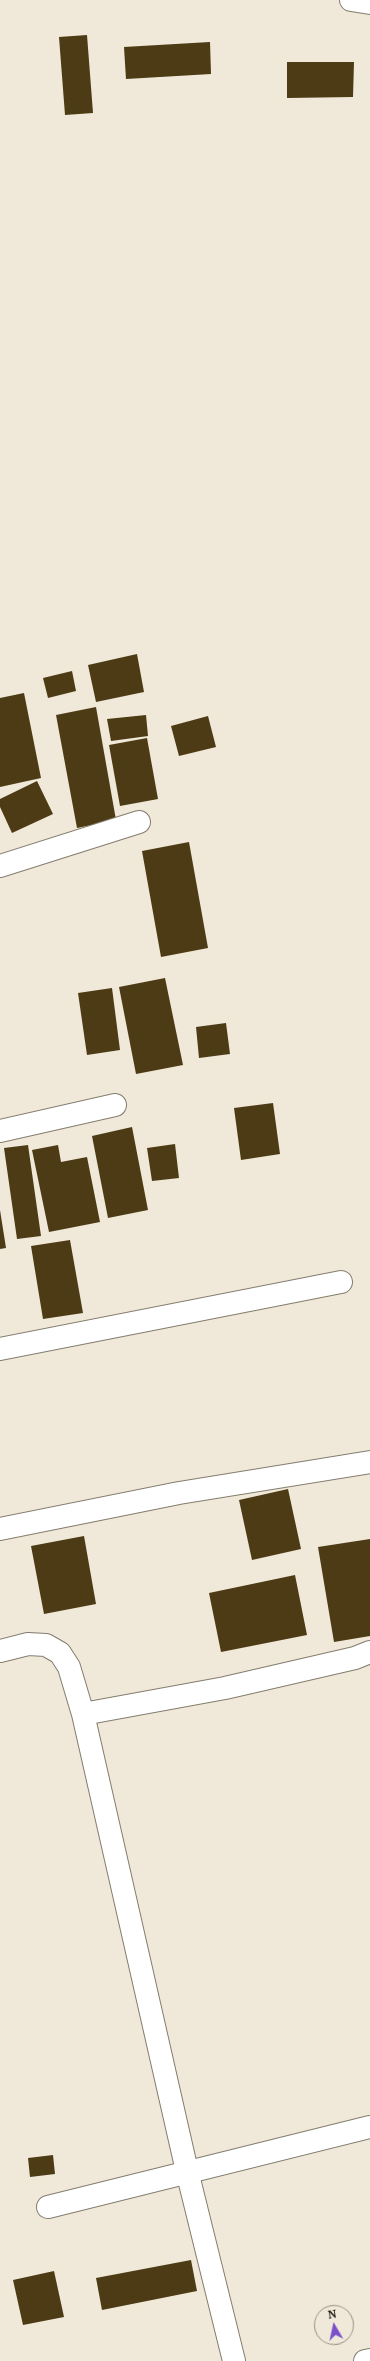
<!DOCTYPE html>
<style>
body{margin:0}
#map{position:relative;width:370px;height:2361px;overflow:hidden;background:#f0e8d8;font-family:"PT Serif",serif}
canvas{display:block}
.north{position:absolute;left:314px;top:2305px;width:40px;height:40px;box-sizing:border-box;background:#f0e8d8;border:1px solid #989286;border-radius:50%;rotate:351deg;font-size:11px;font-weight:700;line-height:16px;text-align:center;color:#14110c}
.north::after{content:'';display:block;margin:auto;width:14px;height:18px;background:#7a51ca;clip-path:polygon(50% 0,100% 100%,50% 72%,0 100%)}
</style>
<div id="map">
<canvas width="370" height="2361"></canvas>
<div class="north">N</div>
</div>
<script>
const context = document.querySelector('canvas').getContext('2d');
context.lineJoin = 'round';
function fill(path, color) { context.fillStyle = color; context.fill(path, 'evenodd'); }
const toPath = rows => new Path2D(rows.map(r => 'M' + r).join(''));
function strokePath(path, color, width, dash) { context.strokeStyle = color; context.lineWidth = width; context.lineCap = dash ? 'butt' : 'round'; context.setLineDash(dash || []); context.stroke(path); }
const building = toPath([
 [87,35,93,113,65,115,59,37],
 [210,42,211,74,126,79,124,47],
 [287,62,354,62,353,97,287,98],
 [137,654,144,692,96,702,88,665],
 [72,671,76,691,48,698,43,678],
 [24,693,41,778,0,787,0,698],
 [96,707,116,820,77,828,56,715],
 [146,715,148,736,111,741,107,719],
 [208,716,216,747,179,756,171,726],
 [147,738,158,799,120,806,109,745],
 [37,781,53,814,12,833,0,807,0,799],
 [189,842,208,948,161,957,142,851],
 [165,978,183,1065,136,1074,119,987],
 [112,988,120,1050,87,1055,78,993],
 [226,1023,230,1054,199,1058,196,1027],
 [273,1103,280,1154,241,1160,234,1108],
 [132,1127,148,1210,108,1218,92,1136],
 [175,1144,179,1178,152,1181,147,1148],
 [28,1145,41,1236,17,1239,4,1148],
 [58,1145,61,1162,87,1157,100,1222,49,1232,32,1150],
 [0,1210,6,1248,0,1249],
 [70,1240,83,1313,43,1319,31,1246],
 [288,1489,301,1549,252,1560,239,1500],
 [84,1536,96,1604,44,1614,31,1546],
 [370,1539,370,1636,334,1642,318,1547],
 [295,1575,307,1635,221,1652,209,1593],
 [53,2155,55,2174,30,2177,28,2158],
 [191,2260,197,2291,102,2310,96,2278],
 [54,2271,64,2317,23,2325,13,2280]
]);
const street = toPath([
 [0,866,139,822],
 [0,1131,115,1105],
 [0,1349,341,1282],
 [0,1529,179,1493,370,1462],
 [0,1651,28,1644,46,1645,60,1653,69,1667,83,1714,187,2171,234,2361],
 [83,1714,225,1688,355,1658,370,1652],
 [48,2207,370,2127],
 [365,2361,370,2360]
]);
const primary = toPath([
 [351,0,370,3]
]);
fill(building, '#4c3b14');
strokePath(street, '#847d6f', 24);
strokePath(primary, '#847d6f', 24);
strokePath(street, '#fff', 22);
strokePath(primary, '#fff', 22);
</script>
